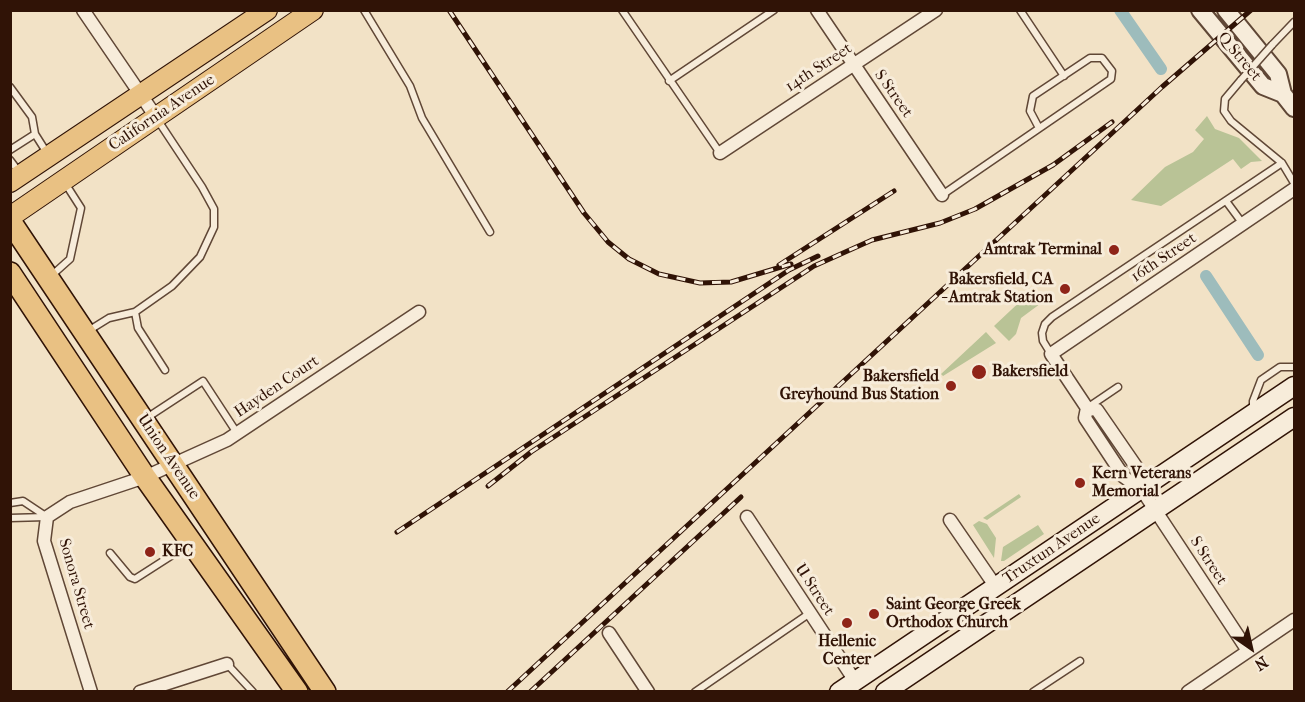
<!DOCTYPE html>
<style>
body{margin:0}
#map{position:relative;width:1305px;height:702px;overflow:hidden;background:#f2e2c6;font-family:"IM FELL French Canon",serif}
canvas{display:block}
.frame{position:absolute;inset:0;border:12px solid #301306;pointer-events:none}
.north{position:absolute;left:1221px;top:618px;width:60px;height:60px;-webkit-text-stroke:4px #f7ecda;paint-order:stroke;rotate:146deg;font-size:16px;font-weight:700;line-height:24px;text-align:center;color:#301306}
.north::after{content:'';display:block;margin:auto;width:21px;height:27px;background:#301306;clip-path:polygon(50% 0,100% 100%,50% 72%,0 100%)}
</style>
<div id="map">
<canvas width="1305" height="702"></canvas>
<div class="frame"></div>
<div class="north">N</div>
</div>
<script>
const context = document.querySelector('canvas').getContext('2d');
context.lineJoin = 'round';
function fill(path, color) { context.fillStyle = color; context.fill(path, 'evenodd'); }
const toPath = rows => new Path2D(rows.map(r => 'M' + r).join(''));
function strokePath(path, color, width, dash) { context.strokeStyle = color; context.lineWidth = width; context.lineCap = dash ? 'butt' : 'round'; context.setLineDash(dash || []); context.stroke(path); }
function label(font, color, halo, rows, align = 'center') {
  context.font = font + ' "IM FELL French Canon",serif'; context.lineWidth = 6; context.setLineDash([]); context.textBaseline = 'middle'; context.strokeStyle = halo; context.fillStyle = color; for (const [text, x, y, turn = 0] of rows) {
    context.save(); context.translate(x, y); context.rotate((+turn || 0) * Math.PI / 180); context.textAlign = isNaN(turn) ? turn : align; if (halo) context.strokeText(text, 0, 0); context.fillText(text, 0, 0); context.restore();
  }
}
const green = toPath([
 [1207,116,1215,129,1239,138,1262,161,1251,162,1241,169,1233,159,1161,206,1131,200,1165,167,1193,152,1204,139,1195,130],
 [1027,295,1044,301,1021,318,1016,334,1009,341,994,326],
 [986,332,996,343,943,376,941,374],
 [1019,494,1021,497,987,520,983,518],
 [979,521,987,524,996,538,994,558,973,525],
 [1038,525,1044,534,1004,561,1001,561,1003,547]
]);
const canal = toPath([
 [1120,10,1161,69],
 [1206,276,1258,355]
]);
const service = toPath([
 [364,10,410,86,422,118,490,232],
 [622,10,720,153],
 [1020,10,1064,76],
 [1272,45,1294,22],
 [1241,80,1225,99,1224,111,1231,121,1282,163,1294,183],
 [669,81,774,10],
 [10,87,32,117,35,134],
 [10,150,35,134,47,153],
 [10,160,19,172],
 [942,195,1111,79,1112,71,1102,58,1090,58,1033,96,1030,111,1039,128],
 [1226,201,1243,224],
 [51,276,70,259,81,208,65,183],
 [135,312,172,286,200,257,214,227,214,209,202,187,157,119],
 [88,331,109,318,135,312,138,328,165,370],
 [1051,354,1043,341,1042,333,1045,324,1052,317,1282,163],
 [1087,408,1118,387],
 [1253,409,1253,401,1261,380,1280,367,1294,367],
 [145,419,203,381,237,433],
 [10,503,23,501,47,517],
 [10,518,46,517],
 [110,553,130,577,135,579,188,545],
 [227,664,253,692],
 [695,692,810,613],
 [1033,692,1080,661]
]);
const minor = toPath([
 [83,10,156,117],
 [817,10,942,195],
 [720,153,936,10],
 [1087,408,1097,410,1137,468,1142,490,1248,651],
 [1142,490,1124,477,1085,418,1087,408,1051,354,1294,189],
 [747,517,855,681],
 [950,520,996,587],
 [609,633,648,692],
 [91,692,44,541,47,517,70,502,145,477,227,440,419,312],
 [140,692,227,664],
 [1188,692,1294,620]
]);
const tertiary = toPath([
 [1200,10,1263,86,1283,94],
 [1226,10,1278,74,1283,94,1294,108]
]);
const secondary = toPath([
 [839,692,1294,386],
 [885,692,1294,417]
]);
const primary = toPath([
 [10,182,267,10],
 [10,217,313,10]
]);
const trunk = toPath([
 [10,221,325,692],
 [10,273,145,477,297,692]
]);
const rail = toPath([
 [449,10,584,213,608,242,629,259,659,274,700,283,731,282,791,264],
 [779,265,894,191],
 [488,486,531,452,814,266,872,240,940,223,975,209,1053,165,1112,122],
 [397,532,789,270,818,256],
 [507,692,1162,87,1251,10],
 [530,692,741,497]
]);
const serviceBridge = toPath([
 [1241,80,1272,45]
]);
const markers = [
 [1114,250,6,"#8f2418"],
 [1065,289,6,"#8f2418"],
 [979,372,8,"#8f2418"],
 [951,386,6,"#8f2418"],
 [1080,483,6,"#8f2418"],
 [150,552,6,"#8f2418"],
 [874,614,6,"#8f2418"],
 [847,623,6,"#8f2418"]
];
const streetNames = [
 ["Q Street",1239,57,50],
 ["14th Street",819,68,-33],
 ["S Street",893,94,55],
 ["California Avenue",162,113,-34],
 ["16th Street",1164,258,-34],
 ["Hayden Court",277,387,-34],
 ["Union Avenue",168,457,56],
 ["Truxtun Avenue",1052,549,-34],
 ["S Street",1208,561,57],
 ["Sonora Street",76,584,74],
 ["U Street",814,590,57]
];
const poiNames = [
 ["Amtrak Terminal",1102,250,"right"],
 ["Bakersfield, CA",1053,280,"right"],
 ["- Amtrak Station",1053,298,"right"],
 ["Bakersfield",992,372],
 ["Bakersfield",939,377,"right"],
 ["Greyhound Bus Station",939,395,"right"],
 ["Kern Veterans",1092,474],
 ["Memorial",1092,492],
 ["KFC",162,552],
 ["Saint George Greek",886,605],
 ["Orthodox Church",886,623],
 ["Hellenic",847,642,"center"],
 ["Center",847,660,"center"]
];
fill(green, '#b9c396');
strokePath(canal, '#9dbcbc', 12);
strokePath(service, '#604736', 9);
strokePath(minor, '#604736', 15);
strokePath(tertiary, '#604736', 20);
strokePath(secondary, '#301306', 21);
strokePath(primary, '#301306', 22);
strokePath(trunk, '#301306', 24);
strokePath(service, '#f7ecda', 6);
strokePath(minor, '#f7ecda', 12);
strokePath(tertiary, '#f7ecda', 16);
strokePath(secondary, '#f7ecda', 18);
strokePath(primary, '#e9c183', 20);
strokePath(trunk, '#e9c183', 21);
strokePath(rail, '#301306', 5);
strokePath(rail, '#f7ecda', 3, [9]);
strokePath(serviceBridge, '#604736', 9, []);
strokePath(serviceBridge, '#f7ecda', 6);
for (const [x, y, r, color] of markers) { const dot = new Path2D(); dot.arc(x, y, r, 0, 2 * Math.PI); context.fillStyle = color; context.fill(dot); strokePath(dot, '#f7ecda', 2); }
label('16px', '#301306', '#f7ecda', streetNames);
label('bold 16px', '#301306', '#f7ecda', poiNames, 'left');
</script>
